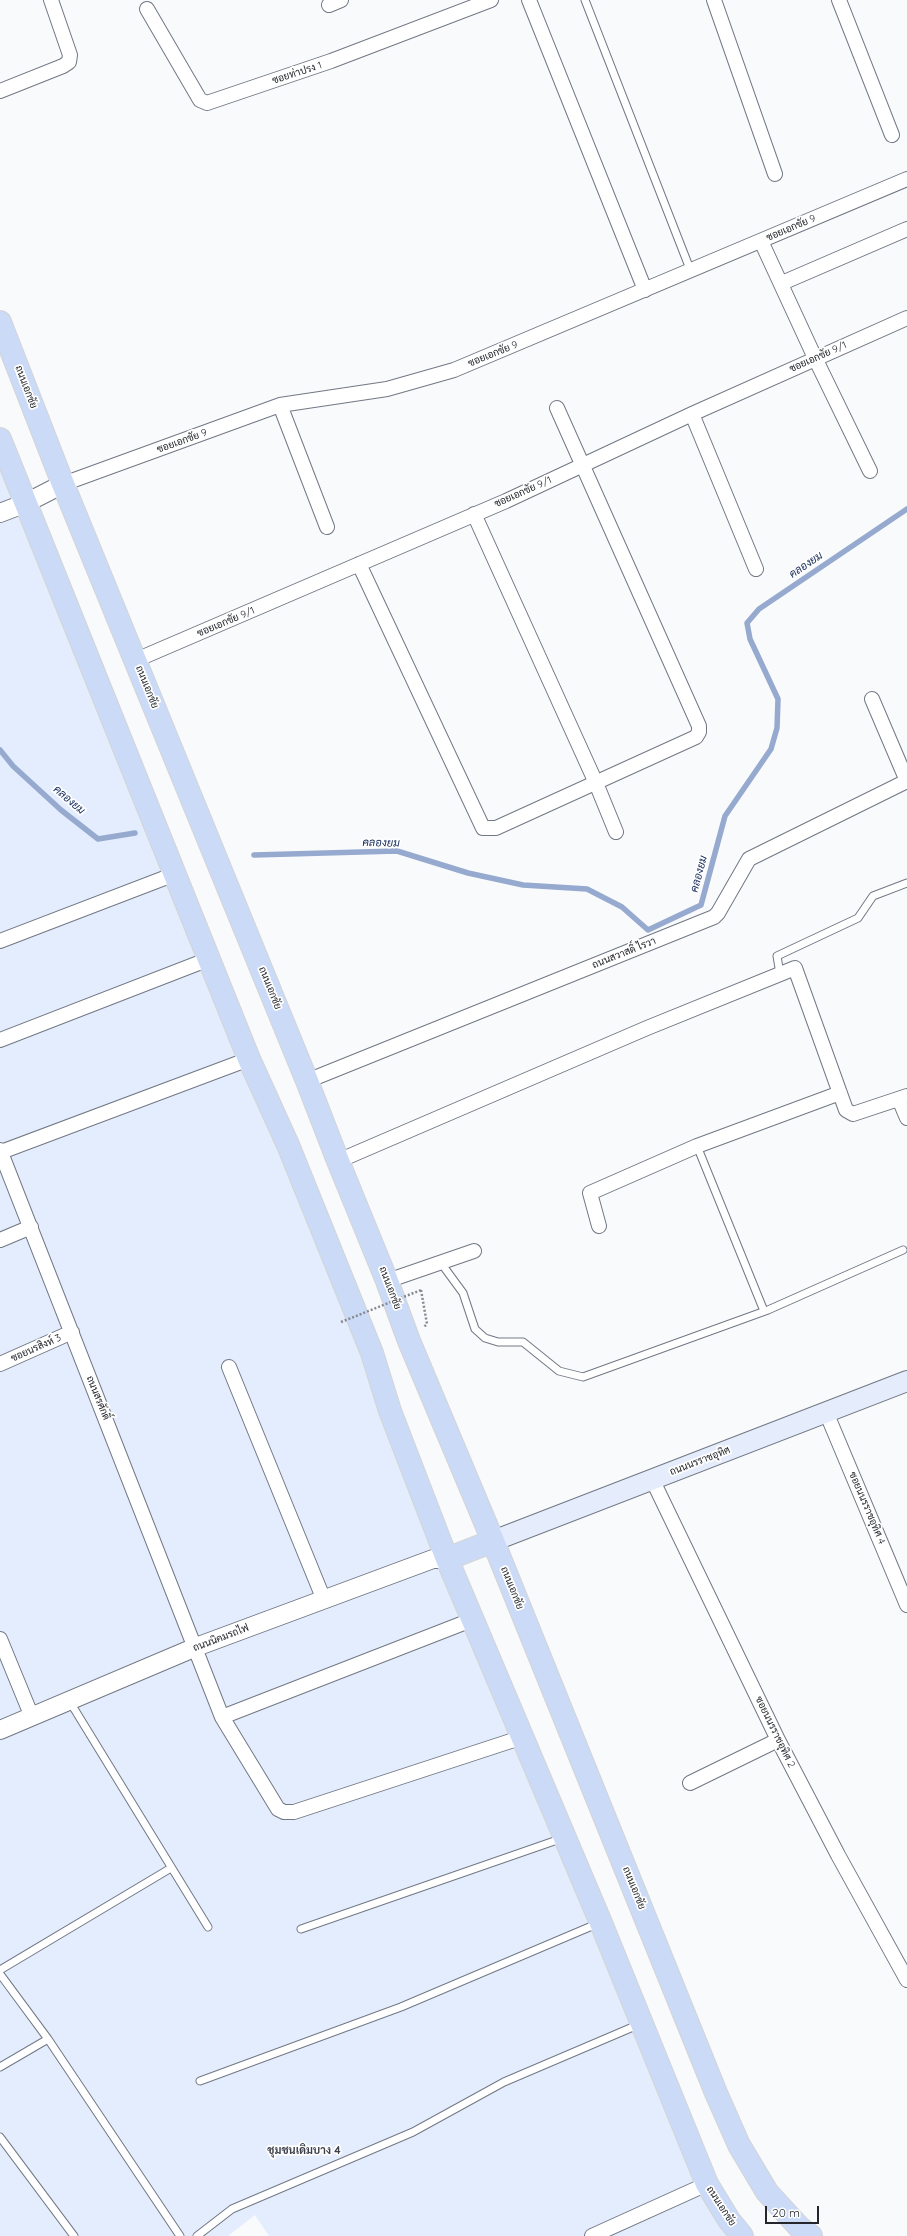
<!DOCTYPE html>
<meta charset="utf-8">
<style>
body{margin:0}
#map{position:relative;width:907px;height:2236px;overflow:hidden;background:#f8fafc;font-family:Quicksand,sans-serif}
canvas{display:block}
.scale{position:absolute;left:765px;top:2206px;width:54px;height:18px;box-sizing:border-box;border:2px solid #24262b;border-top:0;padding-left:5px;font-size:12px;line-height:14px;white-space:nowrap;color:#24262b;-webkit-text-stroke:3px #fff;paint-order:stroke}
</style>
<div id="map">
<canvas width="907" height="2236"></canvas>
<div class="scale">20 m</div>
</div>
<script>
const context = document.querySelector('canvas').getContext('2d');
context.lineJoin = 'round';
function fill(path, color) { context.fillStyle = color; context.fill(path, 'evenodd'); }
const toPath = rows => new Path2D(rows.map(r => 'M' + r).join(''));
function strokePath(path, color, width, dash) { context.strokeStyle = color; context.lineWidth = width; context.lineCap = dash ? 'butt' : 'round'; context.setLineDash(dash || []); context.stroke(path); }
function label(font, color, halo, rows, align = 'center') {
  context.font = font + ' Quicksand,Sarabun,sans-serif'; context.lineWidth = 3.5; context.setLineDash([]); context.textBaseline = 'middle'; context.strokeStyle = halo; context.fillStyle = color; for (const [text, x, y, turn = 0] of rows) {
    context.save(); context.translate(x, y); context.rotate((+turn || 0) * Math.PI / 180); context.textAlign = isNaN(turn) ? turn : align; if (halo) context.strokeText(text, 0, 0); context.fillText(text, 0, 0); context.restore();
  }
}
const built = toPath([
 [0,440,601,1923,742,2236,269,2236,255,2215,228,2236,0,2236]
]);
const stream = toPath([
 [0,750,13,766,61,810,98,839,135,833],
 [254,855,397,851,468,873,523,885,587,889,622,907,648,930,701,905,725,816,771,749,777,728,778,699,750,639,747,623,759,609,907,509]
]);
const path = toPath([
 [421,1290,427,1324,424,1327]
]);
const service = toPath([
 [585,0,690,269],
 [780,974,777,956,858,918,873,896,907,883],
 [697,1146,764,1311],
 [441,1263,463,1293,475,1329,485,1338,498,1342,523,1342,559,1371,583,1377,768,1310,903,1250],
 [70,1702,208,1927],
 [301,1929,563,1838],
 [0,1970,171,1868],
 [0,1974,48,2039,180,2236],
 [0,2067,48,2039],
 [200,2081,401,2007,599,1923],
 [0,2137,74,2236],
 [197,2236,232,2209,413,2132,504,2082,640,2024]
]);
const minor = toPath([
 [529,0,645,290],
 [714,0,775,174],
 [839,0,892,135],
 [329,5,341,0],
 [147,9,200,100,207,103,331,61,491,0],
 [0,91,63,66,69,62,70,55,51,0],
 [761,241,815,358,870,471],
 [782,283,907,229],
 [280,405,327,527],
 [692,414,756,569],
 [63,484,280,405,387,389,454,370,907,179],
 [474,514,596,783,616,832],
 [359,564,483,828,496,828,696,737,699,732,699,726,557,408],
 [136,660,506,501,692,414,907,318],
 [872,699,907,781],
 [0,941,175,874],
 [0,1040,209,959],
 [307,1081,714,917,718,913,749,859,907,781],
 [899,1099,907,1118],
 [0,1150,222,1717,278,1809,284,1812,294,1812,523,1737],
 [1,1152,249,1059],
 [338,1161,647,1028,795,968,846,1110,853,1114,907,1096],
 [599,1226,590,1193,697,1146,840,1093],
 [0,1240,31,1227],
 [387,1281,474,1251],
 [0,1364,72,1332],
 [229,1367,324,1600],
 [826,1412,907,1605],
 [652,1479,778,1740,838,1855,907,1980],
 [0,1639,32,1717],
 [222,1717,474,1619],
 [690,1783,778,1740],
 [592,2236,707,2184]
]);
const tertiary = toPath([
 [0,513,26,503,63,484],
 [0,1730,196,1647,433,1559,447,1559]
]);
const secondary = toPath([
 [493,1541,907,1381]
]);
const primary = toPath([
 [0,322,63,484,307,1081,338,1161,387,1281,409,1341,493,1541,716,2093,739,2145,767,2192,800,2228,811,2236],
 [0,439,249,1059,288,1145,372,1353,390,1411,447,1559,601,1923,707,2184,729,2220,742,2236],
 [447,1559,493,1541]
]);
const pathBridge = toPath([
 [341,1322,421,1290]
]);
const streetNames = [
 ["ซอยท่าปรง 1",297,73,-18],
 ["ซอยเอกชัย 9",791,228,-23],
 ["ซอยเอกชัย 9",493,354,-22],
 ["ซอยเอกชัย 9/1",818,357,-24],
 ["ถนนเอกชัย",26,387,69],
 ["ซอยเอกชัย 9",182,441,-20],
 ["ซอยเอกชัย 9/1",523,492,-24],
 ["ซอยเอกชัย 9/1",226,622,-23],
 ["ถนนเอกชัย",147,687,68],
 ["ถนนสวาสดิ์ ไรวา",624,953,-22],
 ["ถนนเอกชัย",270,988,68],
 ["ถนนเอกชัย",390,1288,69],
 ["ซอยนรสิงห์ 3",36,1348,-24],
 ["ถนนสรศักดิ์",98,1398,68],
 ["ถนนนรราชอุทิศ",700,1461,-21],
 ["ซอยนนรราชอุทิศ 4",867,1508,67],
 ["ถนนเอกชัย",512,1588,68],
 ["ถนนนิคมรถไฟ",221,1638,-21],
 ["ซอยนนรราชอุทิศ 2",775,1732,64],
 ["ถนนเอกชัย",634,1888,68],
 ["ถนนเอกชัย",721,2206,57]
];
const waterNames = [
 ["คลองยม",806,565,-34],
 ["คลองยม",69,800,41],
 ["คลองยม",381,843,1],
 ["คลองยม",699,874,-75]
];
const neighbourhoodNames = [
 ["ชุมชนเดิมบาง 4",304,2151]
];
fill(built, '#e4edfd');
strokePath(stream, '#96a9cf', 5.5);
strokePath(service, '#727884', 9);
strokePath(minor, '#727884', 16);
strokePath(tertiary, '#727884', 20);
strokePath(secondary, '#727884', 22);
strokePath(primary, '#d3d4d5', 24);
strokePath(path, '#888a8e', 2.5, [2, 2]);
strokePath(service, '#fff', 7);
strokePath(minor, '#fff', 14);
strokePath(tertiary, '#fff', 18);
strokePath(secondary, '#e5ecfb', 20);
strokePath(primary, '#cbdaf7', 22);
strokePath(pathBridge, '#888a8e', 2.5, [2, 2]);
label('10px', '#24262b', '#fff', streetNames);
label('italic 11px', '#1b3060', '#fff', waterNames);
label('bold 11px', '#3b404b', '#fff', neighbourhoodNames);
</script>
